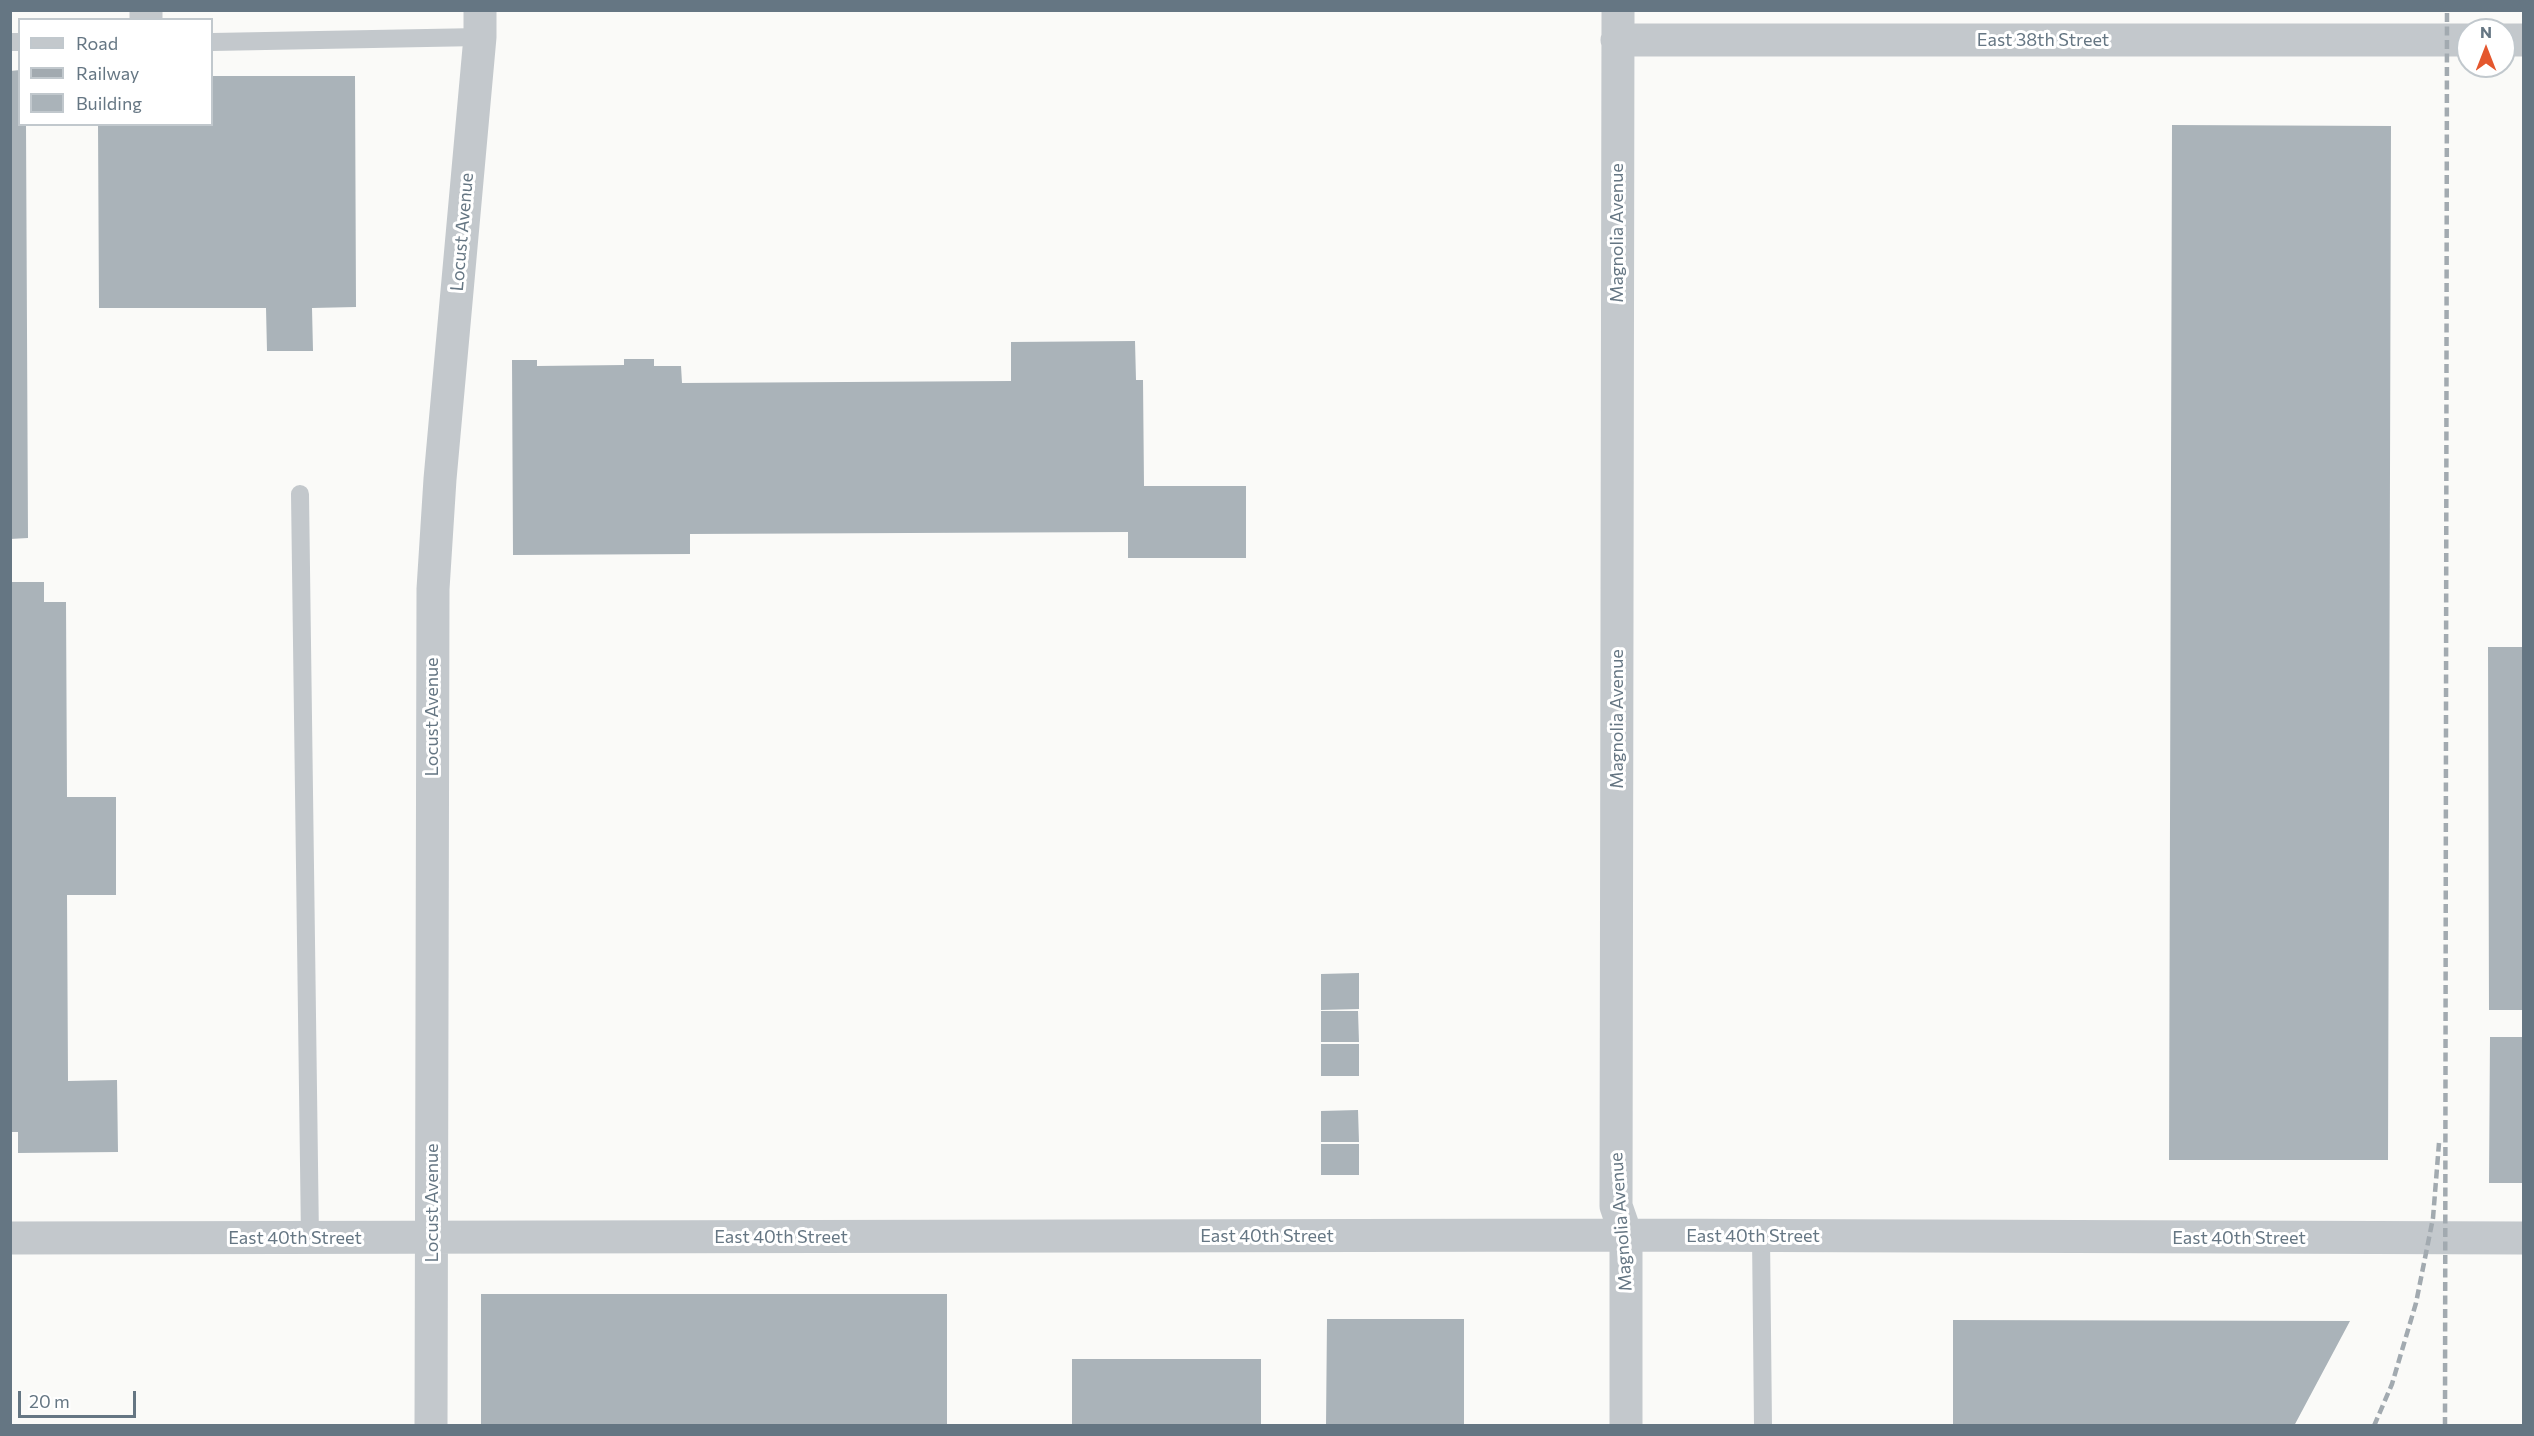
<!DOCTYPE html>
<style>
body{margin:0}
#map{position:relative;width:2534px;height:1436px;overflow:hidden;background:#fafaf8;font-family:Commissioner,sans-serif}
canvas{display:block}
.frame{position:absolute;inset:0;border:12px solid #657683;pointer-events:none}
.legend{position:absolute;left:18px;top:18px;width:195px;height:108px;box-sizing:border-box;background:#fff;border:2px solid #c1c8cd;margin:0;padding:8px 10px;list-style:none;font-size:18px;color:#657683}
.legend li{display:flex;align-items:center;gap:12px;height:30px}
.legend b{width:30px;border:2px solid #c1c8cd}
.north{position:absolute;left:2456px;top:18px;width:60px;height:60px;box-sizing:border-box;background:#fff;border:2px solid #c1c8cd;border-radius:50%;rotate:0deg;font-size:16px;font-weight:700;line-height:24px;text-align:center;color:#657683}
.north::after{content:'';display:block;margin:auto;width:21px;height:27px;background:#e4572e;clip-path:polygon(50% 0,100% 100%,50% 72%,0 100%)}
.scale{position:absolute;left:18px;top:1391px;width:118px;height:27px;box-sizing:border-box;border:3px solid #657683;border-top:0;padding-left:8px;font-size:18px;line-height:21px;white-space:nowrap;color:#657683;-webkit-text-stroke:4px #fff;paint-order:stroke}
</style>
<div id="map">
<canvas width="2534" height="1436"></canvas>
<div class="frame"></div>
<ul class="legend">
<li><b style="height:8px;background:#c3c8cc"></b>Road</li>
<li><b style="height:8px;background:#a2aab0"></b>Railway</li>
<li><b style="height:16px;background:#aab3b9"></b>Building</li>
</ul>
<div class="north">N</div>
<div class="scale">20 m</div>
</div>
<script>
const context = document.querySelector('canvas').getContext('2d');
context.lineJoin = 'round';
function fill(path, color) { context.fillStyle = color; context.fill(path, 'evenodd'); }
const toPath = rows => new Path2D(rows.map(r => 'M' + r).join(''));
function strokePath(path, color, width, dash) { context.strokeStyle = color; context.lineWidth = width; context.lineCap = dash ? 'butt' : 'round'; context.setLineDash(dash || []); context.stroke(path); }
function label(font, color, halo, rows, align = 'center') {
  context.font = font + ' Commissioner,sans-serif'; context.lineWidth = 6; context.setLineDash([]); context.textBaseline = 'middle'; context.strokeStyle = halo; context.fillStyle = color; for (const [text, x, y, turn = 0] of rows) {
    context.save(); context.translate(x, y); context.rotate((+turn || 0) * Math.PI / 180); context.textAlign = isNaN(turn) ? turn : align; if (halo) context.strokeText(text, 0, 0); context.fillText(text, 0, 0); context.restore();
  }
}
const building = toPath([
 [20,70,20,124,26,124,28,538,10,539,10,71],
 [212,76,355,76,356,307,312,308,313,351,267,351,266,308,99,308,98,124,212,124],
 [2172,125,2391,126,2388,1160,2169,1160],
 [1135,341,1136,380,1143,380,1144,486,1246,486,1246,558,1128,558,1128,532,690,534,690,554,513,555,512,360,537,360,537,366,624,365,624,359,654,359,654,366,681,366,682,383,1011,381,1011,342],
 [10,582,44,582,44,602,66,602,67,797,116,797,116,895,67,895,68,1081,117,1080,118,1152,18,1153,18,1132,10,1132],
 [2488,647,2524,647,2524,1010,2489,1010],
 [1359,973,1359,1009,1321,1010,1321,974],
 [1321,1011,1358,1011,1359,1042,1321,1042],
 [2490,1037,2524,1037,2524,1183,2489,1183],
 [1321,1044,1359,1044,1359,1076,1321,1076],
 [1358,1110,1359,1142,1321,1142,1321,1111],
 [1321,1144,1359,1144,1359,1175,1321,1175],
 [481,1294,947,1294,947,1426,481,1426],
 [1327,1319,1464,1319,1464,1426,1326,1426],
 [1953,1320,2350,1321,2294,1426,1953,1426],
 [1072,1359,1261,1359,1261,1426,1072,1426]
]);
const lane = toPath([
 [10,42,20,42],
 [212,42,480,37],
 [300,494,310,1238],
 [1761,1236,1763,1426]
]);
const street = toPath([
 [146,10,146,20],
 [1618,10,1616,1206,1626,1235,1626,1426],
 [1617,40,2468,40],
 [2504,40,2524,40],
 [10,1238,1626,1235,2524,1238],
 [431,1426,433,589,440,479,480,37,480,10]
]);
const rail = toPath([
 [2374,1426,2392,1384,2416,1303,2433,1218,2439,1143],
 [2445,1426,2447,10]
]);
const streetNames = [
 ["East 38th Street",2043,40],
 ["Locust Avenue",462,232,-85],
 ["Magnolia Avenue",1617,233,-90],
 ["Locust Avenue",432,717,-90],
 ["Magnolia Avenue",1617,719,-90],
 ["Locust Avenue",432,1203,-90],
 ["Magnolia Avenue",1621,1222,-94],
 ["East 40th Street",1267,1236],
 ["East 40th Street",1753,1236],
 ["East 40th Street",781,1237],
 ["East 40th Street",295,1238],
 ["East 40th Street",2239,1238]
];
fill(building, '#aab3b9');
strokePath(lane, '#c3c8cc', 18);
strokePath(street, '#c3c8cc', 33);
strokePath(rail, '#a2aab0', 4.5, [9, 4.5]);
label('18px', '#657683', '#fff', streetNames);
</script>
